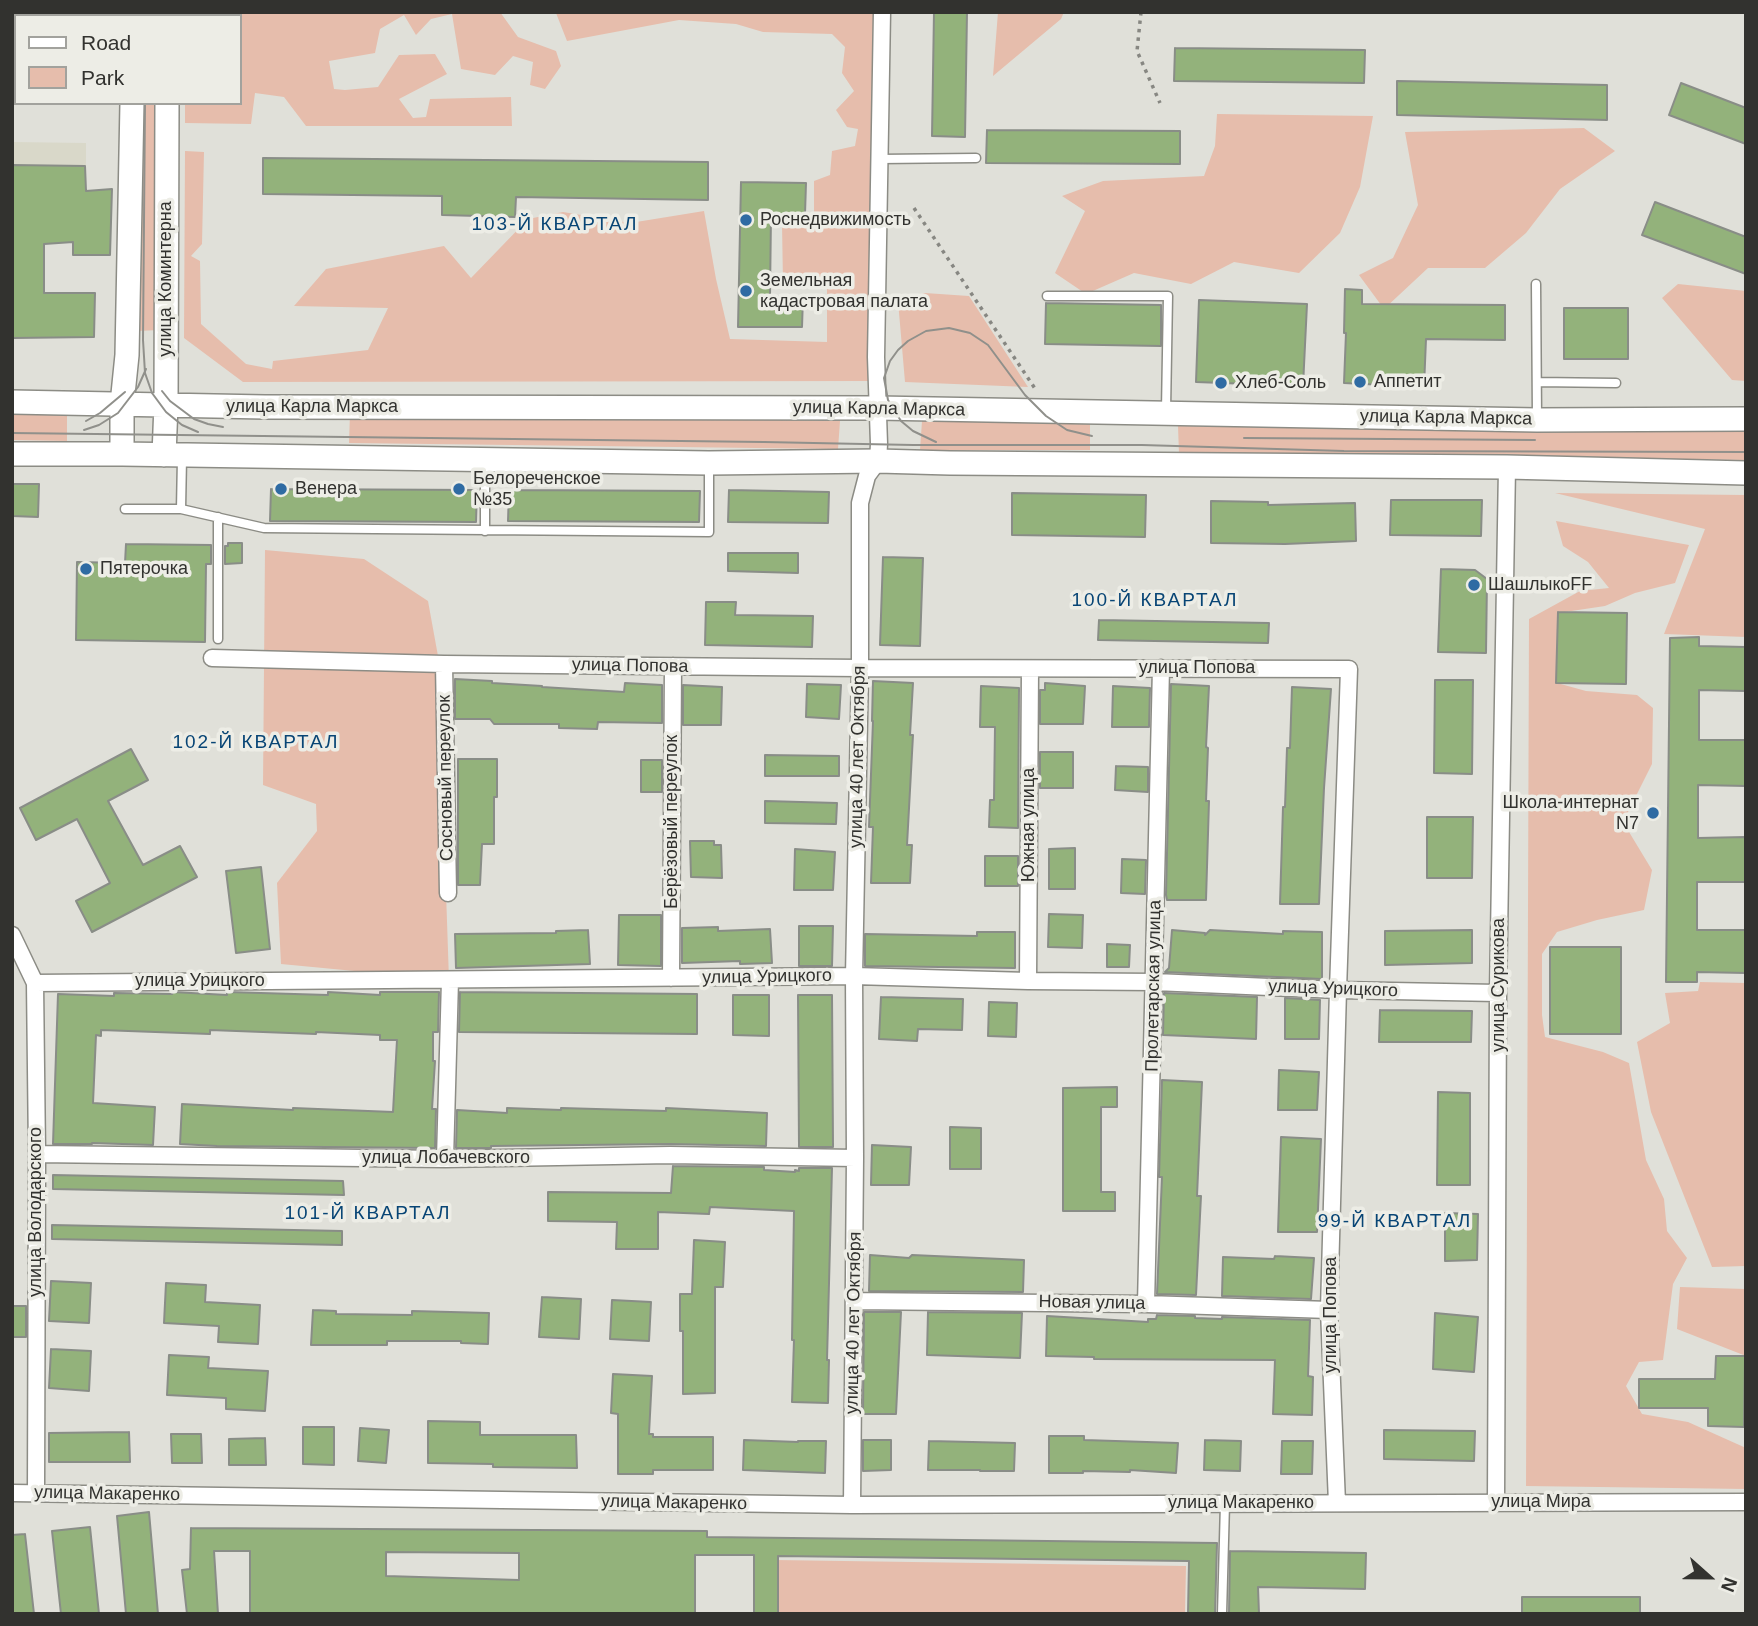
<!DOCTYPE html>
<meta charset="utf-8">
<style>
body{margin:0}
#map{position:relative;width:1758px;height:1626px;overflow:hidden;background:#e0e0d9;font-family:Arial,sans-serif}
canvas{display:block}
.frame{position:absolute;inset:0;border:14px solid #32322f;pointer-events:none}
.legend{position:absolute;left:14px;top:14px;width:228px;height:91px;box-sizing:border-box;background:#edede6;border:2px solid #a2a29d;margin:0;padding:9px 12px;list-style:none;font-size:21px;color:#32322f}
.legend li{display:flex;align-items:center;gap:14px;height:35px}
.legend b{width:35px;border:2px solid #a2a29d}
.north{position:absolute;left:1674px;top:1542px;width:70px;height:70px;-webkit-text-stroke:5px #edede6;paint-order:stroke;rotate:111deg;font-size:19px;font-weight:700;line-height:28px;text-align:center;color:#32322f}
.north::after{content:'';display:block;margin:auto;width:24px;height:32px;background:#32322f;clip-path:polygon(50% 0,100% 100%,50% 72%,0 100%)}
</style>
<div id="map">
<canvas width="1758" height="1626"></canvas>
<div class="frame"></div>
<ul class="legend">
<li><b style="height:9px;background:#fff"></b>Road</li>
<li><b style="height:19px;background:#e6bdac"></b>Park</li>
</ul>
<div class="north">N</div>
</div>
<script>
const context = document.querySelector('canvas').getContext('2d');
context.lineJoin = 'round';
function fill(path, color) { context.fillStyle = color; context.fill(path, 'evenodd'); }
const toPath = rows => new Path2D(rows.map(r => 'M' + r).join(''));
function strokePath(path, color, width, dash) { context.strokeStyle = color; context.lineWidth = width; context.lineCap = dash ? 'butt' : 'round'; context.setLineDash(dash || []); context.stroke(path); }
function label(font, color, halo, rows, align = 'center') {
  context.font = font + ' Arial,sans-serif'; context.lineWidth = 7; context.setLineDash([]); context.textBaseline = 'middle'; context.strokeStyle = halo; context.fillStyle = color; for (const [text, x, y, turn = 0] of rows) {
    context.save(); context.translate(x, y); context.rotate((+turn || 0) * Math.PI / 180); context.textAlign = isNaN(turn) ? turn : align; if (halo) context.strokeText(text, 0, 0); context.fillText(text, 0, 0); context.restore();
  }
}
const built = toPath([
 [12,142,86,143,86,188,12,188]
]);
const green = toPath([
 [185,12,500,12,518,37,556,51,561,66,545,89,530,85,533,62,513,56,495,75,461,69,452,14,431,19,416,35,404,15,380,29,375,53,329,61,334,89,345,90,378,87,399,55,435,54,447,74,399,99,413,118,426,117,430,99,511,97,512,126,306,126,284,97,255,93,251,124,185,123,185,103,240,103,240,16,185,16],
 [530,12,875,12,870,381,243,382,184,338,185,151,204,152,202,244,191,256,200,261,201,324,246,364,272,369,273,361,368,350,388,308,294,306,326,269,444,246,471,278,528,219,563,212,630,223,704,211,716,279,730,339,827,342,827,288,783,284,782,223,814,217,814,181,830,175,832,151,855,146,858,129,847,127,836,110,854,91,842,73,845,47,832,34,763,32,736,24,679,20,567,41,556,13],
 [998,12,1064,12,1061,19,993,76],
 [138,103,159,103,159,330,137,331],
 [1217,114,1373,116,1360,187,1340,233,1299,273,1234,262,1191,284,1134,273,1086,294,1055,273,1085,211,1062,196,1103,181,1204,176,1215,146],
 [1584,128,1615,151,1560,189,1526,233,1485,268,1428,268,1384,309,1359,275,1393,258,1418,205,1405,132],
 [1678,284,1746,291,1746,381,1732,380,1662,298],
 [925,293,969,296,1028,387,905,382,898,301],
 [12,410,67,411,67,441,12,440],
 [350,413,840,421,838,449,349,443],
 [922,421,1090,423,1090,450,920,450],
 [1178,426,1746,432,1746,460,1179,454],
 [1555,493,1746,495,1746,637,1664,634,1705,529],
 [1556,521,1689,545,1675,583,1635,593,1605,606,1558,613,1557,683,1586,691,1637,695,1653,708,1652,764,1623,822,1652,870,1644,910,1597,920,1557,932,1542,954,1542,1015,1545,1037,1603,1052,1629,1063,1646,1160,1664,1199,1667,1231,1687,1258,1673,1284,1663,1360,1639,1362,1626,1386,1642,1414,1688,1422,1746,1448,1746,1489,1526,1486,1529,619,1580,591,1609,588,1588,562,1563,546],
 [265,550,364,559,428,601,438,656,449,980,281,964,277,883,317,831,316,804,263,785],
 [1700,982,1746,983,1746,1266,1712,1267,1651,1112,1637,1042,1670,1023,1665,993,1698,991],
 [1680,1287,1746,1289,1746,1356,1677,1329],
 [775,1560,1186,1566,1185,1614,775,1614]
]);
const building = toPath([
 [934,12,967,12,965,137,932,136,934,12],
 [1175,48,1365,50,1364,83,1174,81,1175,48],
 [1397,81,1607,85,1607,120,1397,115,1397,81],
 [1681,83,1746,108,1746,144,1669,115,1681,83],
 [987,130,1180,131,1180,164,986,163,987,130],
 [263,158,708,162,708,200,516,197,515,217,442,215,442,196,263,194,263,158],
 [12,165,85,166,86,191,112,189,110,255,73,255,73,242,44,244,44,293,95,293,94,337,13,338,12,165],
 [741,182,806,183,805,214,771,214,770,296,803,297,802,327,738,327,741,182],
 [1655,202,1746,237,1746,274,1642,235,1655,202],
 [1345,289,1362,290,1362,304,1505,305,1505,340,1426,339,1424,387,1344,383,1346,333,1344,333,1345,289],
 [1199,300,1307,304,1303,386,1196,382,1199,300],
 [1046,303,1161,305,1161,346,1045,344,1046,303],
 [1564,308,1628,308,1628,359,1564,359,1564,308],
 [12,484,39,484,38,517,12,516,12,484],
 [271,489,477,490,476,522,270,521,271,489],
 [509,490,700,491,699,522,508,521,509,490],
 [729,490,829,492,828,523,728,522,729,490],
 [1012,493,1146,495,1145,537,1012,535,1012,493],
 [1391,500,1482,500,1481,536,1390,535,1391,500],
 [1211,501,1268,502,1268,505,1355,503,1356,541,1285,544,1211,543,1211,501],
 [228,543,242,543,242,563,225,564,225,546,228,546,228,543],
 [126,544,211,545,211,564,206,564,205,642,76,640,77,562,125,563,126,544],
 [728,553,798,553,798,573,728,571,728,553],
 [883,557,923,558,920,646,880,645,883,557],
 [1441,569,1475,570,1487,579,1486,653,1438,652,1441,569],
 [706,602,736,602,735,615,813,616,812,647,705,645,706,602],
 [1558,612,1627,613,1626,684,1556,683,1558,612],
 [1099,620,1269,623,1268,643,1098,640,1099,620],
 [1699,637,1699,646,1746,647,1746,691,1699,690,1699,740,1746,740,1746,786,1698,785,1698,838,1746,837,1746,882,1697,882,1697,930,1746,930,1746,973,1697,972,1697,982,1666,982,1670,638,1699,637],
 [455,679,492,681,492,683,542,686,542,687,624,692,625,683,662,685,662,723,598,722,597,729,559,728,559,724,494,724,490,719,455,719,455,679],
 [1435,680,1473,680,1472,774,1434,773,1435,680],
 [873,681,913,683,910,735,913,735,907,845,912,845,910,883,871,883,873,827,869,827,873,721,872,721,873,681],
 [1045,683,1085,686,1083,724,1040,724,1040,690,1045,690,1045,683],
 [807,684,841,685,839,719,806,717,807,684],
 [1171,684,1209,686,1206,747,1208,748,1206,801,1209,801,1206,900,1167,900,1166,895,1171,684],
 [683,685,722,687,721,725,683,725,683,685],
 [981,686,1019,688,1018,828,989,827,990,800,994,800,995,727,980,727,981,686],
 [1113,686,1150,688,1149,727,1112,727,1113,686],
 [1292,687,1331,689,1324,788,1319,904,1280,904,1283,807,1285,807,1287,748,1290,748,1292,687],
 [131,749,148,780,108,801,143,865,180,846,197,877,92,932,76,901,110,883,77,819,36,840,20,808,131,749],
 [1040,752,1073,752,1073,788,1040,788,1040,752],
 [765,755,839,756,839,776,765,776,765,755],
 [458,759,497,759,497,797,494,797,494,844,482,844,480,885,458,885,458,759],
 [641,760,662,760,662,792,641,792,641,760],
 [1116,766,1148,767,1148,792,1115,790,1116,766],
 [765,801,837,803,836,824,765,823,765,801],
 [1427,817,1473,817,1472,878,1427,878,1427,817],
 [690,841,714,841,714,845,721,845,722,878,691,877,690,841],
 [1075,848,1075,889,1049,889,1049,849,1075,848],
 [795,849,835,852,833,890,794,890,795,849],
 [985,856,1018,856,1018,886,985,886,985,856],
 [1122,859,1146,860,1145,894,1121,893,1122,859],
 [261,867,270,949,236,953,226,871,261,867],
 [1049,914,1083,915,1082,948,1048,947,1049,914],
 [619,915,661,915,661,966,618,965,619,915],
 [799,926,833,926,832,966,799,966,799,926],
 [718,927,718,931,770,929,772,963,740,964,740,961,682,963,682,928,718,927],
 [588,930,590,964,456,968,455,934,556,933,556,931,588,930],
 [1172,930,1205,933,1205,935,1210,930,1283,934,1283,931,1322,932,1322,979,1165,972,1169,968,1172,930],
 [1472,930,1472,963,1385,965,1385,931,1472,930],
 [977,932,1015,932,1015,968,865,966,865,934,977,936,977,932],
 [1107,944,1130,945,1129,967,1107,967,1107,944],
 [1550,947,1621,947,1621,1034,1550,1034,1550,947],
 [173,992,227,995,227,992,328,995,328,992,380,995,380,992,439,992,438,1032,433,1032,433,1061,435,1061,432,1109,436,1109,435,1148,217,1146,180,1144,182,1104,293,1110,293,1108,393,1112,397,1040,380,1040,380,1035,316,1032,316,1034,210,1030,210,1034,101,1030,101,1036,96,1035,93,1103,155,1107,153,1145,92,1143,92,1144,53,1144,58,994,114,996,114,993,172,994,173,992],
 [460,992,697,994,697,1034,459,1032,460,992],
 [1164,993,1257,997,1256,1039,1163,1035,1164,993],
 [733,995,769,995,769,1036,733,1035,733,995],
 [798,995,832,995,833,1147,799,1147,798,995],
 [881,997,963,999,962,1030,918,1029,917,1041,879,1039,881,997],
 [1285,998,1320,1000,1319,1039,1285,1039,1285,998],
 [989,1002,1017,1003,1016,1037,988,1036,989,1002],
 [1380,1010,1472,1011,1471,1042,1379,1042,1380,1010],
 [1279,1070,1319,1072,1317,1110,1278,1110,1279,1070],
 [1162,1080,1202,1082,1197,1196,1201,1196,1196,1295,1157,1294,1162,1177,1159,1177,1162,1080],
 [1117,1087,1117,1107,1101,1107,1101,1192,1115,1192,1115,1211,1063,1211,1063,1088,1117,1087],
 [1438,1092,1470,1093,1470,1185,1437,1185,1438,1092],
 [507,1108,561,1110,561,1108,666,1111,666,1108,767,1113,766,1146,670,1144,491,1146,491,1148,456,1148,457,1110,507,1113,507,1108],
 [950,1127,981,1128,981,1169,950,1169,950,1127],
 [1281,1137,1321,1139,1317,1232,1278,1232,1281,1137],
 [872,1145,911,1147,909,1185,871,1185,872,1145],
 [673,1166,764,1167,764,1170,795,1172,795,1170,799,1171,799,1168,832,1168,827,1360,829,1360,828,1403,792,1402,794,1340,792,1340,794,1211,710,1207,709,1214,658,1212,658,1249,616,1249,617,1222,548,1221,548,1192,671,1193,673,1166],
 [53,1175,343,1181,344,1195,53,1189,53,1175],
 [1445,1213,1478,1214,1477,1260,1445,1261,1445,1213],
 [52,1225,342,1231,342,1245,52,1239,52,1225],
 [694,1240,725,1242,723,1287,715,1287,715,1393,683,1394,683,1331,680,1331,680,1294,692,1294,694,1240],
 [870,1255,909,1258,912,1255,1024,1260,1023,1292,869,1291,870,1255],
 [1275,1256,1314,1258,1311,1299,1222,1296,1223,1257,1274,1259,1275,1256],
 [51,1281,91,1283,89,1323,49,1321,51,1281],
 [166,1283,206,1285,205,1302,260,1305,258,1344,218,1342,219,1326,164,1323,166,1283],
 [542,1297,581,1299,579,1339,539,1337,542,1297],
 [612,1300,651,1302,649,1341,610,1339,612,1300],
 [12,1306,26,1306,26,1337,12,1337,12,1306],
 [313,1310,336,1311,336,1314,412,1315,412,1311,489,1313,488,1344,461,1343,461,1341,387,1341,387,1345,311,1345,313,1310],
 [864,1312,901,1312,896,1414,863,1414,864,1312],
 [928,1312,1022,1313,1020,1358,927,1355,928,1312],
 [1435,1313,1478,1317,1474,1372,1433,1369,1435,1313],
 [1157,1315,1195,1316,1195,1318,1222,1319,1222,1317,1310,1320,1308,1376,1313,1377,1312,1415,1273,1414,1275,1360,1094,1359,1094,1357,1046,1356,1047,1316,1148,1322,1148,1319,1156,1319,1157,1315],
 [51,1349,91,1351,89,1391,49,1388,51,1349],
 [169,1355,209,1357,208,1368,268,1371,265,1411,226,1409,226,1398,167,1395,169,1355],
 [1716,1356,1745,1356,1744,1427,1708,1426,1708,1408,1639,1408,1639,1379,1715,1379,1716,1356],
 [613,1374,652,1376,649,1434,653,1434,653,1437,713,1437,713,1470,653,1470,653,1474,618,1474,618,1414,611,1413,613,1374],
 [428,1421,480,1422,480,1435,576,1435,577,1468,493,1467,493,1464,428,1463,428,1421],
 [303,1427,334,1427,334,1465,303,1464,303,1427],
 [360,1428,389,1430,386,1463,358,1461,360,1428],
 [1384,1430,1475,1431,1474,1461,1384,1459,1384,1430],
 [129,1432,130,1462,49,1462,49,1433,129,1432],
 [171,1434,201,1434,202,1463,172,1463,171,1434],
 [1049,1436,1084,1436,1084,1440,1178,1443,1176,1473,1130,1470,1130,1472,1083,1471,1083,1473,1049,1473,1049,1436],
 [265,1438,266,1465,229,1465,229,1439,265,1438],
 [744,1440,798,1442,798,1441,826,1441,825,1473,743,1470,744,1440],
 [863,1440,891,1440,891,1470,863,1471,863,1440],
 [1205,1440,1241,1441,1240,1471,1204,1470,1205,1440],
 [929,1441,1015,1443,1014,1471,980,1471,980,1470,928,1470,929,1441],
 [1282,1441,1313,1441,1312,1474,1281,1474,1282,1441],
 [149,1512,158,1614,126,1614,117,1516,149,1512],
 [90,1527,99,1614,61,1614,52,1531,90,1527],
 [191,1528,707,1531,707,1537,1217,1543,1215,1614,1188,1614,1189,1561,778,1556,778,1614,754,1614,754,1555,695,1555,695,1614,250,1614,250,1551,214,1551,218,1614,187,1614,182,1570,190,1569,191,1528],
 [386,1552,519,1553,519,1580,386,1576,386,1552],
 [25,1534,34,1614,12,1614,12,1535,25,1534],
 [1230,1551,1366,1553,1365,1589,1258,1587,1259,1614,1229,1614,1230,1551],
 [1522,1597,1640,1597,1640,1614,1522,1614,1522,1597]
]);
const path = toPath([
 [1141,12,1137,51,1160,103],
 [914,208,1036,390]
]);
const lane = toPath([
 [879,159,976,158],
 [1536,284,1537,418],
 [1047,296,1168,296,1166,410],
 [1537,382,1616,383],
 [125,509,181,509,264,528,709,532,709,464],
 [181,509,182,458],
 [485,531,485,462],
 [218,639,218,517],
 [1222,1614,1225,1503]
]);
const street = toPath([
 [212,658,444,664,860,668,1349,669,1338,990,1329,1310,1337,1503],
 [444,664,448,893],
 [12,935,35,983,37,1154,36,1493],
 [671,978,673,666],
 [1028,981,1030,669],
 [35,983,854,976,1028,981,1155,982,1338,990,1498,993],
 [37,1154,445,1159,670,1155,855,1158],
 [445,1159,450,980],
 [854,1301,1146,1304,1329,1310],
 [1146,1304,1161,668],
 [12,1493,852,1505,1746,1502],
 [1496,1502,1498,993,1507,467],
 [852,1505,855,1158,854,976,860,668,860,503,867,476,878,461,879,444,876,357,882,12]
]);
const secondary = toPath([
 [166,12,166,16],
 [134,16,134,12],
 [12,402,265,407,878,408,1537,420,1746,419],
 [12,454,122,454,709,463,878,461,950,463,1507,467,1746,473],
 [122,454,122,404,127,355,132,103],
 [164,455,166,405,167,103]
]);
const tram = toPath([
 [151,12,151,16],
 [145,103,143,340,145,373,152,393,166,412,182,425,198,432],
 [162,391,170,401,194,419,208,424,223,427],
 [86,421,100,413,125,392],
 [84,430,99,425,118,413,138,387,146,369],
 [12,433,764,442,913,445,1142,445,1344,451,1746,452],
 [1244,438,1535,440],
 [936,442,913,431,901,421,888,400,884,378,890,361,898,350,908,341,926,331,949,328,970,333,988,345,1025,395,1046,416,1067,430,1092,436]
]);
const markers = [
 [746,220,7,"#2f6ba3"],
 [746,291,7,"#2f6ba3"],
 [1360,382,7,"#2f6ba3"],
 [1221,383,7,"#2f6ba3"],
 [281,489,7,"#2f6ba3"],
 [459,489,7,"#2f6ba3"],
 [86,569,7,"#2f6ba3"],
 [1474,585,7,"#2f6ba3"],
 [1653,813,7,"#2f6ba3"]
];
const poiNames = [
 ["Роснедвижимость",760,220],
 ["Земельная",760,281],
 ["кадастровая палата",760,302],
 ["Аппетит",1374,382],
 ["Хлеб-Соль",1235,383],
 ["Белореченское",473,479],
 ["№35",473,500],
 ["Венера",295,489],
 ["Пятерочка",100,569],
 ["ШашлыкoFF",1488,585],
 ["Школа-интернат",1639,803,"right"],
 ["N7",1639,824,"right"]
];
const streetNames = [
 ["улица Коминтерна",166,279,-90],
 ["улица Карла Маркса",312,407],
 ["улица Карла Маркса",879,409,1],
 ["улица Карла Маркса",1446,418,1],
 ["улица Попова",630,666,1],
 ["улица Попова",1197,668],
 ["улица 40 лет Октября",858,757,-89],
 ["Сосновый переулок",446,778,-91],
 ["Берёзовый переулок",672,822,-90],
 ["Южная улица",1029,825,-90],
 ["улица Урицкого",767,977,-1],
 ["улица Урицкого",200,981],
 ["улица Сурикова",1499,985,-90],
 ["Пролетарская улица",1154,986,-89],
 ["улица Урицкого",1333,989,2],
 ["улица Лобачевского",446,1158],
 ["улица Володарского",36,1212,-90],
 ["Новая улица",1092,1303,1],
 ["улица Попова",1331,1315,-90],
 ["улица 40 лет Октября",854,1323,-89],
 ["улица Макаренко",107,1494,1],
 ["улица Мира",1541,1502],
 ["улица Макаренко",674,1503,1],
 ["улица Макаренко",1241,1503]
];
const neighbourhoodNames = [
 ["103-Й КВАРТАЛ",555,225],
 ["100-Й КВАРТАЛ",1155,601],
 ["102-Й КВАРТАЛ",256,743],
 ["101-Й КВАРТАЛ",368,1214],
 ["99-Й КВАРТАЛ",1395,1222]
];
fill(built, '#d9d8c9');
fill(green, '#e6bdac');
fill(building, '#93b27b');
strokePath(building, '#898d87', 2);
strokePath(lane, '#8c8c85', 11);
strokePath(street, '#8c8c85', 19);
strokePath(secondary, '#8c8c85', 26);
strokePath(path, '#878782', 3.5, [3.5, 5]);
strokePath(lane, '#fff', 8);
strokePath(street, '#fff', 16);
strokePath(secondary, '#fff', 23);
strokePath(tram, '#90908b', 2);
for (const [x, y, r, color] of markers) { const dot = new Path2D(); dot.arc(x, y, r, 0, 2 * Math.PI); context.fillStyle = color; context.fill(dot); strokePath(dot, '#edede6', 2.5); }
label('18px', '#32322f', '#edede6', poiNames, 'left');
label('18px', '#32322f', '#edede6', streetNames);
context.letterSpacing = '2px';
label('19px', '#084575', '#edede6', neighbourhoodNames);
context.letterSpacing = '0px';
</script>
